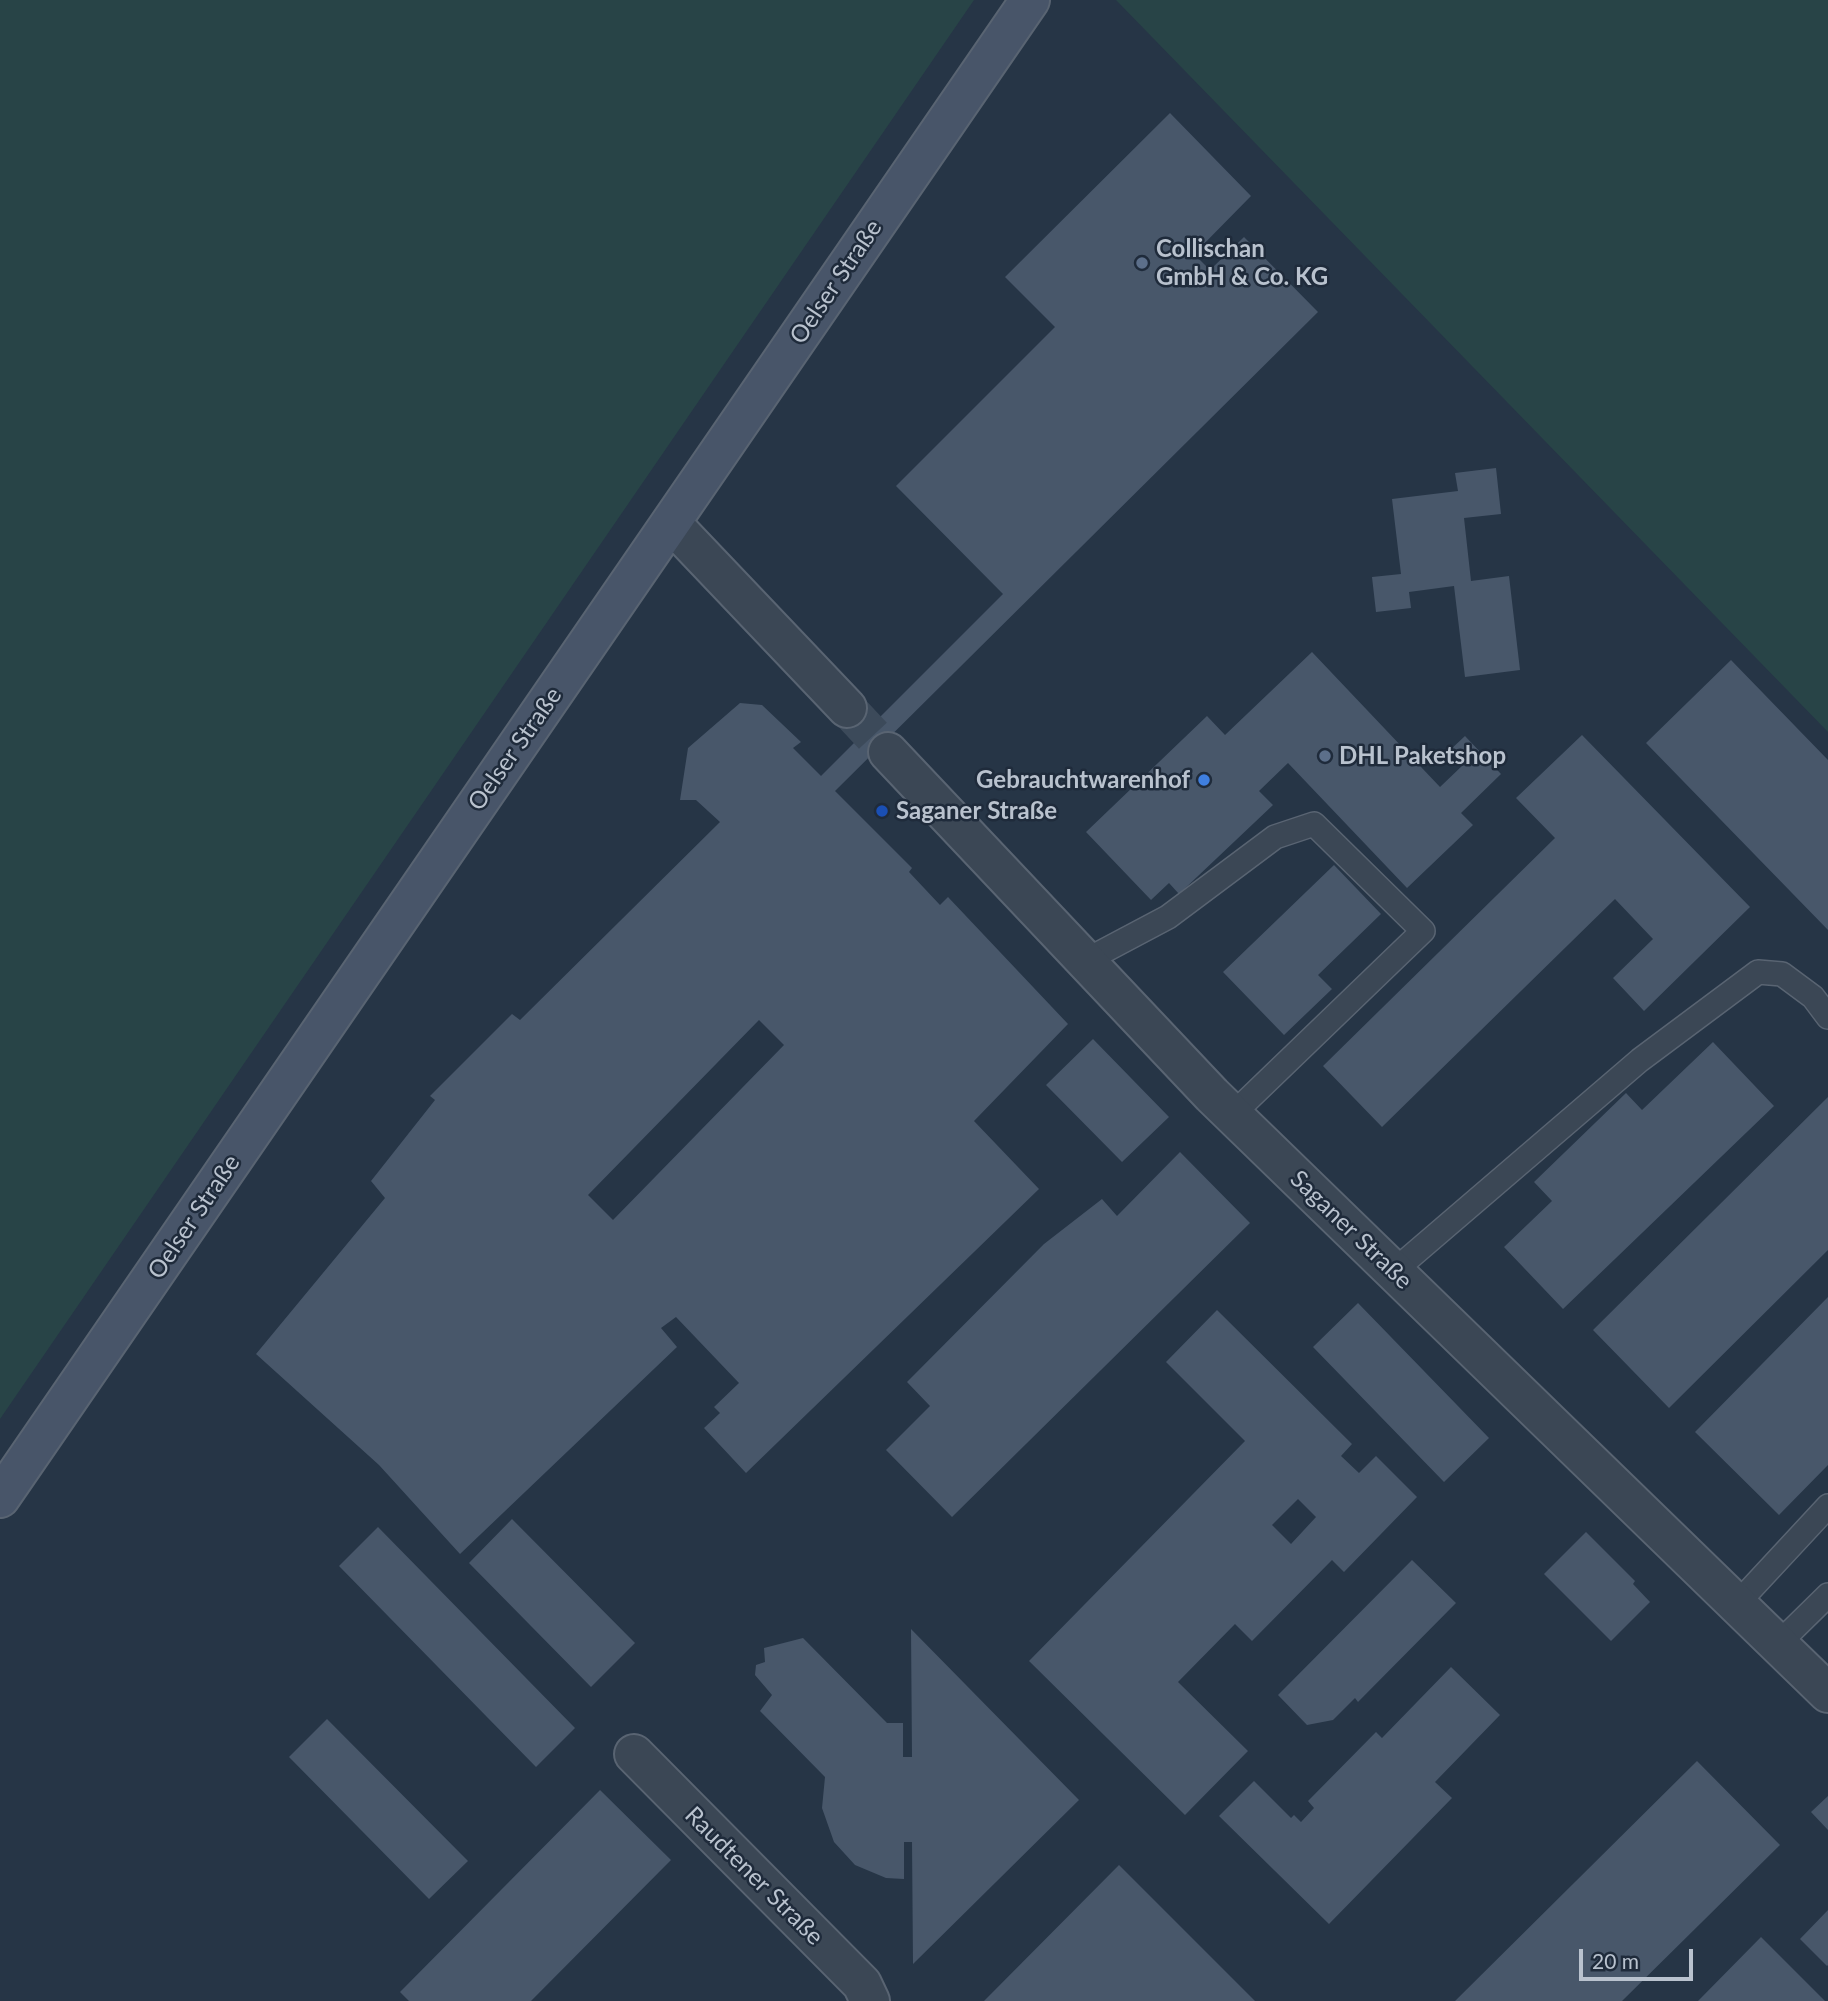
<!DOCTYPE html>
<meta charset="utf-8">
<style>
body{margin:0}
#map{position:relative;width:1828px;height:2001px;overflow:hidden;background:#263546;font-family:Lato,sans-serif}
canvas{display:block}
.scale{position:absolute;left:1579px;top:1949px;width:114px;height:32px;box-sizing:border-box;border:4px solid #b9c2ce;border-top:0;padding-left:9px;font-size:21px;line-height:24px;white-space:nowrap;color:#b9c2ce;-webkit-text-stroke:5px #1f2b3b;paint-order:stroke}
</style>
<div id="map">
<canvas width="1828" height="2001"></canvas>
<div class="scale">20 m</div>
</div>
<script>
const context = document.querySelector('canvas').getContext('2d');
context.lineJoin = 'round';
function fill(path, color) { context.fillStyle = color; context.fill(path, 'evenodd'); }
const toPath = rows => new Path2D(rows.map(r => 'M' + r).join(''));
function strokePath(path, color, width, dash) { context.strokeStyle = color; context.lineWidth = width; context.lineCap = dash ? 'butt' : 'round'; context.setLineDash(dash || []); context.stroke(path); }
function label(font, color, halo, rows, align = 'center') {
  context.font = font + ' Lato,sans-serif'; context.lineWidth = 5; context.setLineDash([]); context.textBaseline = 'middle'; context.strokeStyle = halo; context.fillStyle = color; for (const [text, x, y, turn = 0] of rows) {
    context.save(); context.translate(x, y); context.rotate((+turn || 0) * Math.PI / 180); context.textAlign = isNaN(turn) ? turn : align; if (halo) context.strokeText(text, 0, 0); context.fillText(text, 0, 0); context.restore();
  }
}
const green = toPath([
 [0,0,974,0,0,1419],
 [1116,0,1828,0,1828,732]
]);
const building = toPath([
 [1170,113,1251,196,1194,254,1210,270,1244,237,1318,312,835,791,912,868,909,872,940,905,948,897,1068,1024,974,1121,1039,1189,746,1473,704,1428,720,1413,714,1407,739,1383,676,1317,661,1328,677,1347,460,1554,379,1465,256,1354,385,1198,371,1181,435,1100,430,1096,512,1014,520,1020,720,822,696,800,680,800,688,748,740,703,762,705,801,742,793,748,821,776,1003,594,896,486,1055,327,1005,277],
 [759,1020,784,1045,613,1220,588,1195],
 [1496,468,1501,514,1464,518,1471,581,1509,576,1520,670,1465,677,1454,586,1409,592,1411,608,1376,612,1372,577,1401,574,1392,499,1458,491,1455,473],
 [1312,652,1440,787,1463,765,1449,751,1465,736,1501,774,1461,813,1473,825,1407,888,1288,763,1259,791,1273,805,1179,894,1169,883,1151,900,1086,832,1207,716,1225,735],
 [1731,660,1828,760,1828,930,1646,743],
 [1582,735,1750,907,1644,1011,1613,978,1653,939,1615,899,1382,1127,1323,1066,1555,838,1516,798],
 [1334,865,1381,914,1318,975,1332,989,1284,1035,1223,972],
 [1093,1039,1169,1117,1122,1162,1046,1085],
 [1713,1042,1774,1106,1563,1309,1504,1247,1552,1201,1534,1182,1626,1093,1642,1110],
 [1828,1097,1828,1250,1669,1408,1593,1330],
 [1180,1152,1250,1223,952,1517,886,1450,930,1406,907,1382,1044,1244,1102,1199,1117,1216],
 [1828,1297,1828,1465,1779,1515,1695,1432],
 [1358,1303,1489,1438,1444,1482,1313,1347],
 [1217,1310,1352,1444,1341,1456,1359,1473,1376,1456,1417,1497,1344,1572,1332,1560,1252,1641,1235,1624,1178,1682,1248,1751,1185,1815,1029,1661,1245,1441,1166,1362],
 [1298,1499,1316,1517,1291,1544,1272,1525],
 [512,1519,635,1643,591,1687,469,1563],
 [378,1527,575,1728,536,1767,339,1566],
 [1586,1532,1635,1581,1633,1584,1650,1602,1611,1641,1544,1574],
 [1412,1560,1456,1603,1358,1702,1355,1698,1333,1720,1307,1725,1278,1695],
 [911,1629,1079,1800,913,1964,912,1842,904,1842,904,1879,886,1878,855,1865,834,1842,822,1808,825,1777,760,1711,772,1695,755,1675,756,1665,765,1662,764,1648,803,1638,887,1723,903,1723,903,1757,912,1757],
 [1451,1667,1500,1715,1435,1782,1452,1798,1329,1924,1219,1816,1254,1781,1291,1818,1294,1815,1301,1822,1314,1808,1308,1801,1376,1732,1382,1738],
 [327,1719,468,1861,429,1899,289,1757],
 [1697,1761,1780,1845,1622,2001,1455,2001],
 [600,1790,671,1860,531,2001,409,2001,400,1992],
 [1828,1796,1828,1830,1811,1812],
 [1119,1865,1255,2001,984,2001],
 [1828,1910,1828,1965,1827,1966,1800,1939],
 [1761,1937,1825,2001,1698,2001]
]);
const streetTunnel = toPath([
 [847,708,888,752]
]);
const lane = toPath([
 [1085,961,1168,917,1275,837,1314,824,1423,931,1232,1115],
 [1394,1271,1640,1060,1758,972,1782,974,1813,997,1828,1017],
 [1737,1604,1828,1506],
 [1778,1644,1828,1595]
]);
const street = toPath([
 [671,523,847,708],
 [888,752,1212,1095,1828,1693],
 [634,1754,862,1984,870,2001]
]);
const secondary = toPath([
 [0,1498,1030,0]
]);
const markers = [
 [1142,263,7,"#5c6f8a"],
 [1325,756,7,"#5c6f8a"],
 [1204,780,7,"#3f7fe0"],
 [882,811,7,"#1a4fb4"]
];
const poiNames = [
 ["Collischan",1156,249],
 ["GmbH & Co. KG",1156,277],
 ["DHL Paketshop",1339,756],
 ["Gebrauchtwarenhof",1190,780,"right"],
 ["Saganer Straße",896,811]
];
const streetNames = [
 ["Oelser Straße",836,282,-56],
 ["Oelser Straße",515,749,-55],
 ["Oelser Straße",194,1217,-56],
 ["Saganer Straße",1351,1230,44],
 ["Raudtener Straße",754,1876,45]
];
fill(green, '#284447');
fill(building, '#48576a');
strokePath(streetTunnel, '#3c4a5a', 38, [38, 19]);
strokePath(lane, '#596472', 26);
strokePath(street, '#596472', 42);
strokePath(secondary, '#596472', 42);
strokePath(lane, '#3b4755', 23);
strokePath(street, '#3b4755', 38);
strokePath(secondary, '#485569', 38);
for (const [x, y, r, color] of markers) { const dot = new Path2D(); dot.arc(x, y, r, 0, 2 * Math.PI); context.fillStyle = color; context.fill(dot); strokePath(dot, '#1f2b3b', 2.5); }
label('bold 24px', '#b9c2ce', '#1f2b3b', poiNames, 'left');
label('24px', '#b9c2ce', '#1f2b3b', streetNames);
</script>
